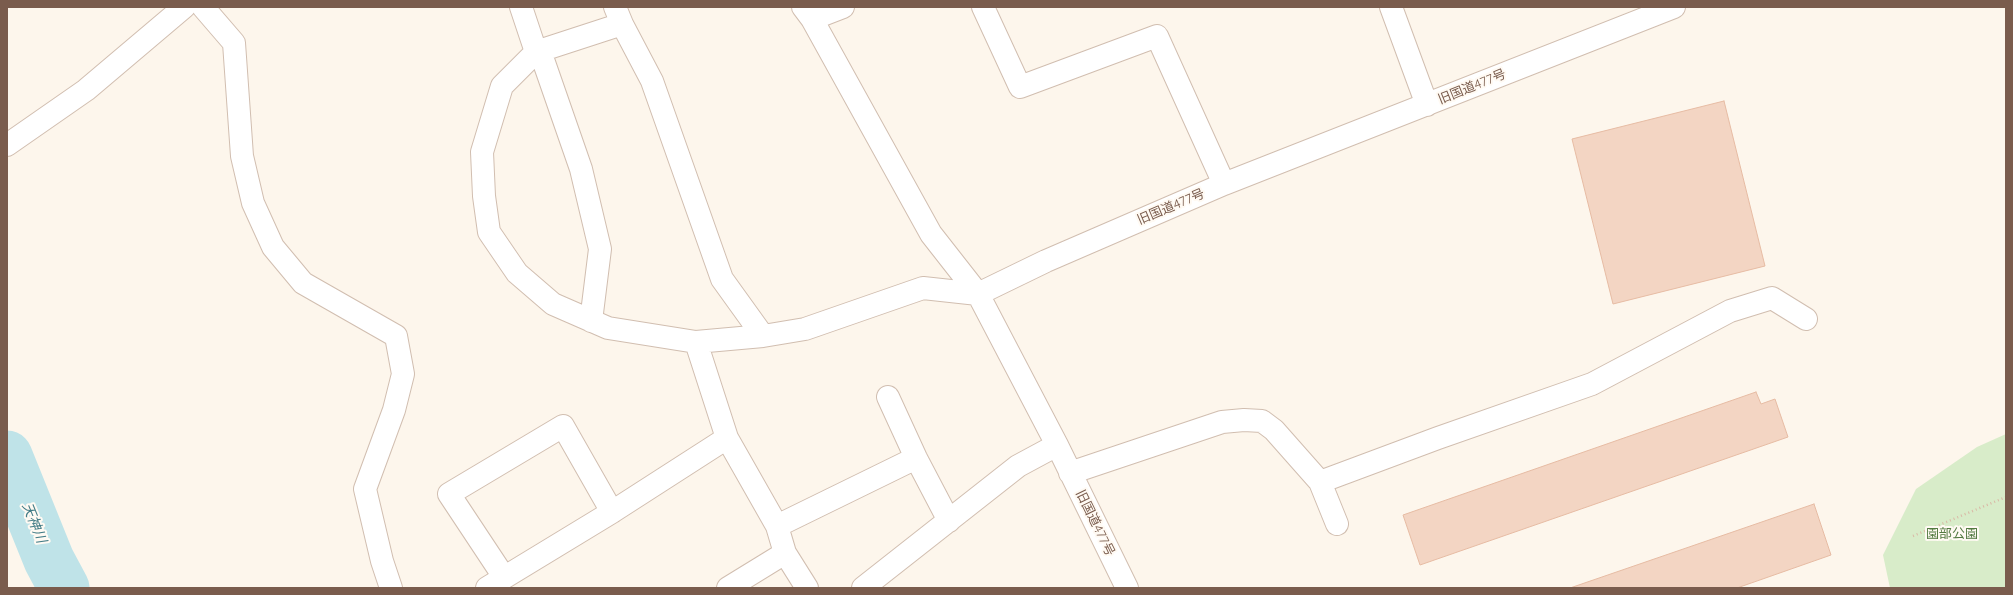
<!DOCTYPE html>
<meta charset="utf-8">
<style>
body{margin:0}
#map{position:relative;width:2013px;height:595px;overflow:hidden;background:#fdf6ec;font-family:Quicksand,sans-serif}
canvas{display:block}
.frame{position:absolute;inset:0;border:8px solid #7a5c4d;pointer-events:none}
</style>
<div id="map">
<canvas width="2013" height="595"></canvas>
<div class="frame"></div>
</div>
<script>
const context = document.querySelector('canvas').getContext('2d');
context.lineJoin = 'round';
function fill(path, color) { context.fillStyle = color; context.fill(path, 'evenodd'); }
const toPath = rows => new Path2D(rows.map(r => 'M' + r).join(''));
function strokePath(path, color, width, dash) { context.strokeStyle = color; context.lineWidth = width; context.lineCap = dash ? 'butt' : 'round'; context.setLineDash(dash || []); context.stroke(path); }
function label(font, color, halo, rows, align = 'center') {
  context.font = font + ' Quicksand,"Noto Sans JP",sans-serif'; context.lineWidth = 4; context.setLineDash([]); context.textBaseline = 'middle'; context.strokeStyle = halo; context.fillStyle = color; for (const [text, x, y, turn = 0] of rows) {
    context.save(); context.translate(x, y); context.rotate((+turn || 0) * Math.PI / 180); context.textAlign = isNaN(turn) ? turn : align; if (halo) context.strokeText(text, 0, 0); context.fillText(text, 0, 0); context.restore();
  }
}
const green = toPath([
 [2006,434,2006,588,1890,588,1883,555,1916,489,1977,447]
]);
const river = toPath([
 [7,456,49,560,64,588]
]);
const building = toPath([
 [1724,101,1765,266,1613,304,1572,139,1724,101],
 [1756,392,1761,404,1775,399,1788,437,1420,565,1403,515,1756,392],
 [1814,504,1831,555,1737,588,1570,588,1814,504]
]);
const path = toPath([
 [1913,536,2006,497]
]);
const minor = toPath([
 [203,7,234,43,242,156,253,203,273,247,303,283,396,336,403,374,394,410,365,489,382,561,391,588],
 [521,7,536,52,502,86,482,152,484,196,489,232,517,273,553,304,608,328,696,342,763,336,805,329,923,288,978,294],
 [615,7,622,24],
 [803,7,812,19,931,234,978,294,1057,445,1127,588],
 [983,7,1020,87,1157,36,1224,184],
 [1391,7,1427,105],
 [812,19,843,7],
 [540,51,581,169,600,249,591,321],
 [536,52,622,24,652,81,722,279,763,336],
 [7,145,86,90,184,7],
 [978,294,1046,261,1224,184,1674,7],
 [696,342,727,438],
 [888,397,916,458,949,521],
 [1070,473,1222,422,1244,420,1262,421,1274,430,1320,482,1337,524],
 [1320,482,1438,438,1592,384,1730,311,1772,298,1806,319],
 [777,526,916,458],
 [504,577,449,494,563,426,612,512],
 [487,588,612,512,727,438,777,526,785,553,807,588],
 [728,588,785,553],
 [863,588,1018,466,1057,445]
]);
const streetNames = [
 ["旧国道477号",1472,87,-22],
 ["旧国道477号",1171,207,-23],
 ["旧国道477号",1095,523,64]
];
const parkNames = [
 ["園部公園",1952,534]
];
const waterNames = [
 ["天神川",34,523,68]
];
fill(green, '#d8ecc9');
strokePath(river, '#bfe3e8', 51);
fill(building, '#f3d5c3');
strokePath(building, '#e6bba3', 1);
strokePath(minor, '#d1beb0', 24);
strokePath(path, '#d9b8a5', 2.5, [1, 3]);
strokePath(minor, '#fff', 22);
label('13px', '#7a5c4d', '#fffaf3', streetNames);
label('13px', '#537a41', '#fffaf3', parkNames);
label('italic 14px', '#437c86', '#fffaf3', waterNames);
</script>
